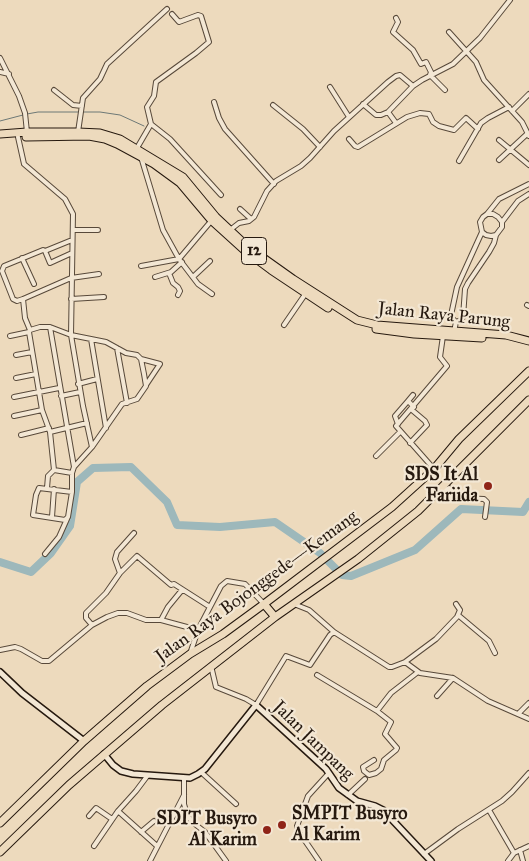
<!DOCTYPE html>
<meta charset="utf-8">
<style>
body{margin:0}
canvas{display:block;background:#eddabd}
</style>
<canvas width="529" height="861"></canvas>
<script>
const context = document.querySelector('canvas').getContext('2d');
context.lineJoin = 'round';
const toPath = rows => new Path2D(rows.map(r => 'M' + r).join(''));
function strokePath(path, color, width, dash) { context.strokeStyle = color; context.lineWidth = width; context.lineCap = dash ? 'butt' : 'round'; context.setLineDash(dash || []); context.stroke(path); }
function label(font, color, halo, rows, align = 'center') {
  context.font = font + ' "IM FELL Great Primer",serif'; context.lineWidth = 4.5; context.setLineDash([]); context.textBaseline = 'middle'; context.strokeStyle = halo; context.fillStyle = color; for (const [text, x, y, turn = 0] of rows) {
    context.save(); context.translate(x, y); context.rotate((+turn || 0) * Math.PI / 180); context.textAlign = isNaN(turn) ? turn : align; if (halo) context.strokeText(text, 0, 0); context.fillText(text, 0, 0); context.restore();
  }
}
const stream = toPath([
 [27,114,38,112,100,112,120,115,144,126],
 [0,121,23,115]
]);
const river = toPath([
 [0,562,31,572,51,553,70,526,77,482,93,468,131,467,167,502,177,525,220,527,275,522,320,553,342,575,351,576,415,550,461,509,523,512,529,502]
]);
const street = toPath([
 [396,18,398,22,393,32,413,50,421,64,426,62,431,72,430,75,445,90],
 [449,32,476,62,484,80,522,122,529,136],
 [0,58,19,96,25,113,27,132],
 [0,72,9,74],
 [330,87,349,117],
 [54,90,73,105,82,106],
 [214,102,219,118,225,129,274,184],
 [363,104,376,115,381,115,388,112,413,86],
 [273,105,303,129,320,147],
 [512,111,529,94],
 [388,112,396,123],
 [151,124,170,139,221,195],
 [78,132,83,98,100,79,107,64,167,9],
 [18,137,24,164,65,199,73,214,71,335,106,342,126,353,137,355,141,359,144,374,146,386,137,399,122,404,92,447,74,467,72,473,72,492,68,517,65,520,33,515,36,495,39,488,72,492],
 [349,139,355,146,358,147,407,117,420,113,429,114,433,122,439,126,454,130,466,118,478,129],
 [499,140,529,165],
 [137,148,151,124,147,107,154,96,156,82,196,53,209,42,201,16,198,15,179,22,172,14],
 [499,160,527,134],
 [459,161,481,123,488,118,509,107],
 [240,209,251,219],
 [487,214,493,214,498,217,502,222,502,227,496,235,491,236,486,235,482,232,480,222,483,217,487,214,499,199,529,184],
 [502,222,518,201,529,194],
 [73,230,98,230],
 [230,230,239,223,249,221,254,217,267,191,276,181,301,166,310,158,334,131,388,82,396,76,400,75,413,86,422,80,453,64,480,38,510,0],
 [45,251,72,240],
 [72,253,50,263,45,251,43,250,4,266,2,271,13,299,17,301,23,299,25,318,30,330,40,327,50,327,71,335,83,406,92,447],
 [22,258,34,284],
 [141,266,179,259,163,230,141,157],
 [169,273,173,283,178,287,180,291,178,295],
 [155,277,171,272,182,262],
 [193,277,210,261],
 [212,294,198,284,179,259,212,220],
 [23,299,71,278,99,274],
 [71,299,104,297],
 [527,305,529,306],
 [456,322,461,320,463,317,465,289,468,283,489,252,494,243,496,235],
 [284,325,306,293],
 [50,327,74,467],
 [30,330,29,332,42,410,50,432,54,470,72,473],
 [454,332,456,322,452,318,451,315,457,287,482,232],
 [10,336,29,332],
 [91,339,106,428],
 [117,348,127,403],
 [16,355,32,352],
 [141,359,160,364,146,385],
 [16,378,36,374],
 [78,384,97,379],
 [413,395,408,401,414,407],
 [61,396,80,392],
 [14,397,59,388],
 [14,416,42,410],
 [398,424,395,416,408,401],
 [50,432,87,423],
 [21,435,49,428],
 [410,443,427,425,425,421,412,410],
 [376,456,400,432],
 [434,469,396,426,447,366,440,357,443,336],
 [47,488,48,476,54,470],
 [440,492,449,488,463,498,484,499,487,502,485,517],
 [52,517,54,489],
 [45,554,59,537,67,519],
 [120,573,115,559,117,552,134,533],
 [294,604,309,610,334,632],
 [210,607,221,586,227,581,245,584,264,604],
 [458,615,489,641,495,653],
 [161,620,168,607,182,590],
 [92,625,86,618,86,613,106,593,120,573,137,556,171,585,174,584,210,607,198,630,190,654],
 [0,650,15,647,21,649,42,661,49,661,92,625,107,617,118,613,127,613,146,620,161,620,198,630],
 [405,662,420,673,453,678,488,701,529,719],
 [212,670,216,687,246,699,256,705,286,656,310,665,330,635,334,632,389,667,392,667,405,662,436,639,457,617,460,610,456,604],
 [317,675,377,711,391,722,385,734,397,748,396,750,384,760,381,769,376,773,369,775,364,771,363,767,374,760],
 [437,696,453,678],
 [377,711,391,693,418,672],
 [518,714,529,703],
 [201,772,236,804],
 [184,778,184,804,187,814,191,821,205,832,226,861],
 [348,795,365,779],
 [489,810,514,853],
 [118,811,136,791,148,775],
 [89,816,96,808,112,819],
 [141,832,154,821],
 [94,846,118,811,157,846],
 [520,850,523,861],
 [424,854,458,829,502,801,512,792,529,773],
 [150,861,184,795],
 [319,861,299,832,297,826,308,796,328,774],
 [508,861,514,853,529,846]
]);
const secondary = toPath([
 [0,672,22,693,84,741],
 [104,754,113,765,121,771,133,774,190,778,198,774,205,769,256,705,326,769,339,788,357,801,375,806,383,810,431,861]
]);
const highway = toPath([
 [0,134,27,132,78,132,100,133,120,139,183,177,216,217,248,247,293,279,357,320,377,325,506,335,529,341],
 [26,137,89,136,105,139,117,144,154,164,180,183,212,221,244,250,271,270,328,308],
 [376,329,414,334,482,338],
 [264,604,275,617],
 [0,823,84,741,147,686,190,654,223,634,264,604,392,507,434,469,459,439,529,371],
 [0,852,69,785,162,705,275,617,358,559,418,511,529,400]
]);
const markers = [
 [488,486,5,"#8f2418"],
 [282,825,5,"#8f2418"],
 [267,830,5,"#8f2418"]
];
const shields = [
 [254,251,25]
];
const shieldNames = [
 ["12",254,251]
];
const streetNames = [
 ["Jalan Raya Parung",444,316,6],
 ["Jalan Raya Bojonggede—Kemang",257,587,-36],
 ["Jalan Jampang",313,741,44]
];
const poiNames = [
 ["SDS It Al",478,476],
 ["Fariida",478,497],
 ["SMPIT Busyro",292,815,"left"],
 ["Al Karim",292,836,"left"],
 ["SDIT Busyro",257,820],
 ["Al Karim",257,841]
];
strokePath(stream, '#6d7876', 1);
strokePath(river, '#9db8bb', 8);
strokePath(street, '#58493a', 6);
strokePath(secondary, '#26190f', 8);
strokePath(highway, '#26190f', 9);
strokePath(street, '#f3e7d4', 4);
strokePath(secondary, '#f3e7d4', 5);
strokePath(highway, '#eddabd', 7);
for (const [x, y, r, color] of markers) { const dot = new Path2D(); dot.arc(x, y, r, 0, 2 * Math.PI); context.fillStyle = color; context.fill(dot); strokePath(dot, '#f3e7d4', 2); }
for (const [x, y, w] of shields) { const box = new Path2D(); box.roundRect(x - w / 2, y - 13.5, w, 27, 4); context.fillStyle = '#f3e7d4'; context.fill(box); strokePath(box, '#26190f', 1); }
label('bold 16px', '#26190f', null, shieldNames);
label('18px', '#26190f', '#f3e7d4', streetNames);
label('bold 18px', '#26190f', '#f3e7d4', poiNames, 'right');
</script>
